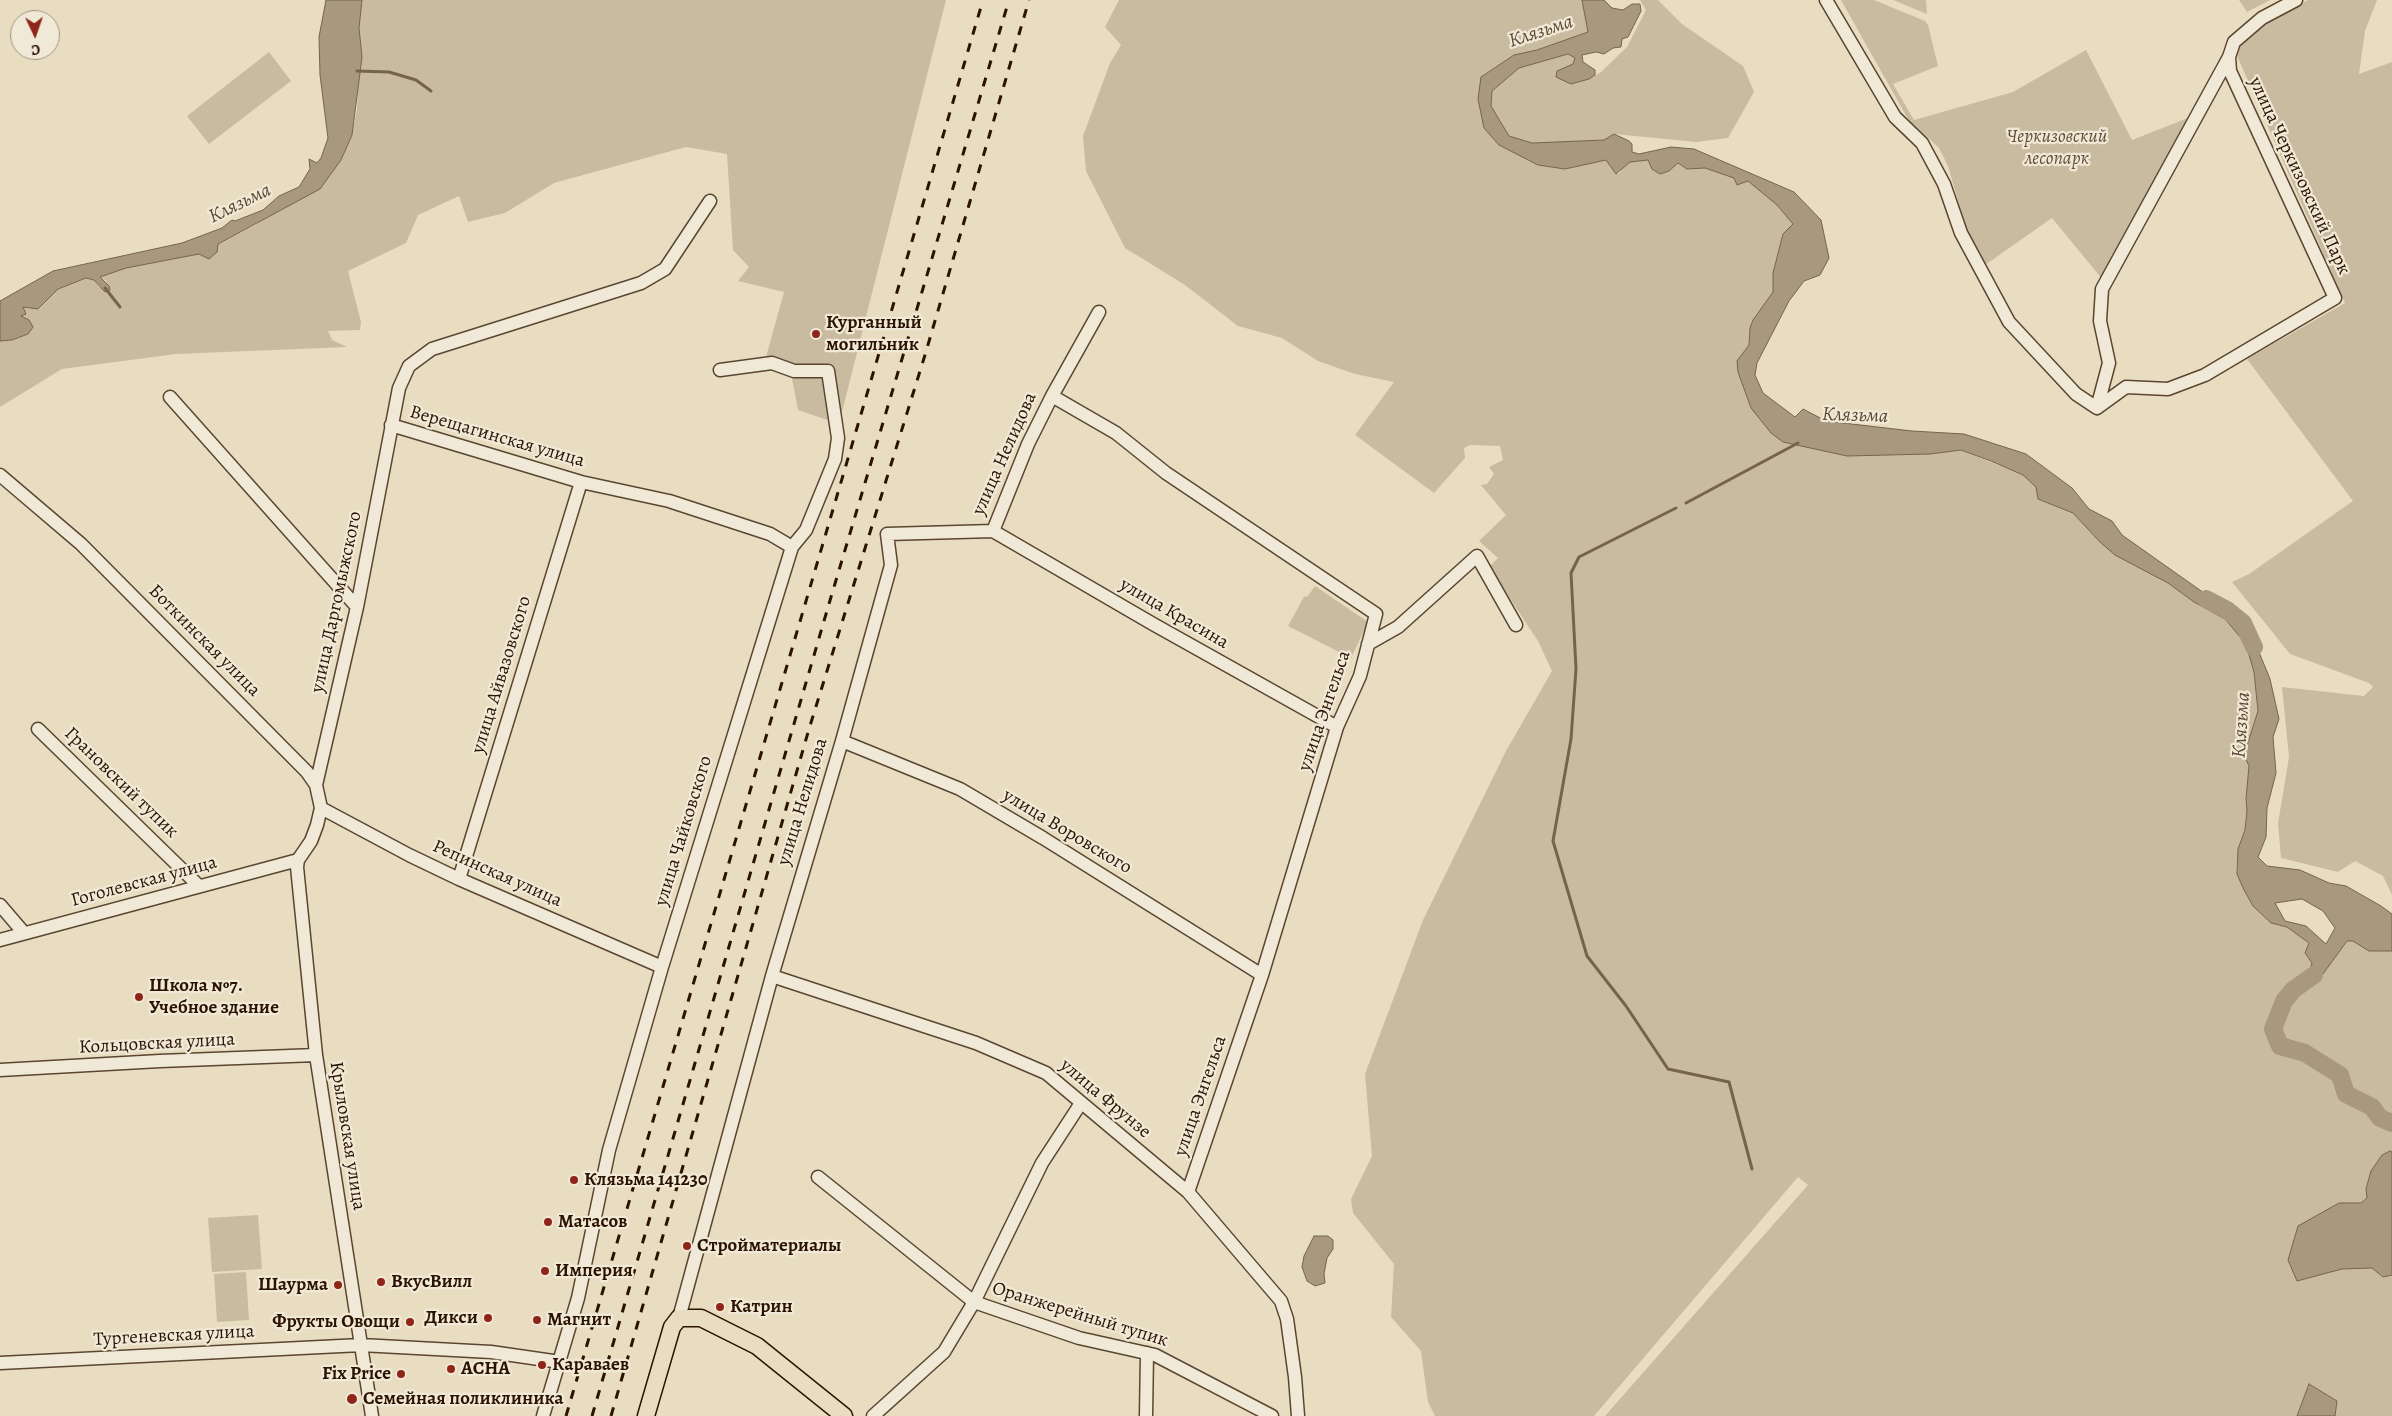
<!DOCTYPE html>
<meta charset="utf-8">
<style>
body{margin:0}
#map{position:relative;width:2392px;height:1416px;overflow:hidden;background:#e9ddc1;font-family:Alegreya,serif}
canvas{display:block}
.north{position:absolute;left:10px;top:10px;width:50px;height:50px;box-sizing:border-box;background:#f1e9d7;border:1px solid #a29381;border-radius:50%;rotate:177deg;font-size:14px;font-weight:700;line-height:20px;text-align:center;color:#2b1300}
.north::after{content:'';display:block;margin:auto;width:18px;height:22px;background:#8f2418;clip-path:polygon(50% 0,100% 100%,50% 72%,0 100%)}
</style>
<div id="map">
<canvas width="2392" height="1416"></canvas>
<div class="north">С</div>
</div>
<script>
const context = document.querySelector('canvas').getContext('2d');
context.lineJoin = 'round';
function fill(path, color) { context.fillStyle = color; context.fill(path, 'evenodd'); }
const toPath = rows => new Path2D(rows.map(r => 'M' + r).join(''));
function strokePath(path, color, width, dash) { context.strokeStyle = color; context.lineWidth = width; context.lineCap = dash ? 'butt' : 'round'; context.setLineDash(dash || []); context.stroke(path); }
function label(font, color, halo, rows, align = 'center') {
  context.font = font + ' Alegreya,serif'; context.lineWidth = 4.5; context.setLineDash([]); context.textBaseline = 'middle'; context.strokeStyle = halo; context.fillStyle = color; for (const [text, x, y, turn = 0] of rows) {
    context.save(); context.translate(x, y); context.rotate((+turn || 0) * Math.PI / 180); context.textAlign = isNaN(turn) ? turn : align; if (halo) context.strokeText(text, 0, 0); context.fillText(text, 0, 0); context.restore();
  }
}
const green = toPath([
 [362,0,946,0,839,424,798,410,790,368,766,357,784,292,738,281,749,267,733,250,727,154,686,147,554,183,505,213,468,222,459,196,418,215,406,243,348,271,361,322,360,330,328,331,332,340,347,347,176,354,62,369,0,407,0,341,12,340,28,334,33,327,29,320,20,316,23,307,39,309,58,289,86,278,94,280,99,287,110,290,106,281,100,277,126,268,199,254,255,225,341,160,352,135,357,109,358,84,362,57,359,28],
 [1119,0,1582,0,1589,32,1537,50,1514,55,1481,77,1484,128,1565,169,1606,160,1614,171,1619,174,1624,166,1630,162,1648,160,1669,171,1678,163,1687,169,1705,168,1734,178,1737,185,1748,181,1777,205,1793,224,1783,234,1773,273,1773,292,1753,320,1750,328,1749,345,1738,372,1751,407,1847,456,1930,454,1961,450,2023,475,2037,487,2038,499,2073,513,2100,542,2168,583,2194,602,2225,619,2246,644,2254,672,2258,711,2244,755,2249,766,2246,799,2247,811,2245,830,2238,849,2237,874,2243,888,2253,906,2271,923,2287,927,2309,943,2305,953,2312,963,2310,971,2294,987,2320,978,2347,941,2353,940,2369,951,2392,951,2392,1152,2390,1151,2366,1189,2367,1198,2361,1203,2339,1203,2297,1281,2342,1269,2372,1268,2383,1277,2392,1275,2392,1416,2335,1416,2337,1401,2309,1384,2297,1416,1605,1416,1808,1185,1798,1177,1594,1416,1435,1416,1428,1402,1421,1351,1391,1317,1394,1264,1353,1213,1351,1199,1372,1156,1365,1074,1423,920,1506,751,1552,671,1538,641,1489,567,1498,558,1479,541,1506,515,1481,485,1487,484,1494,474,1489,467,1503,460,1500,446,1470,445,1464,448,1465,458,1434,493,1355,435,1394,382,1355,374,1318,361,1282,338,1238,326,1185,285,1125,248,1086,171,1083,136,1110,63,1121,45,1105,27],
 [1640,0,1658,0,1682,24,1743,66,1754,92,1728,138,1696,142,1614,134,1604,140,1531,143,1509,136,1491,106,1492,91,1519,68,1568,54,1575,58,1573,64,1567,67,1563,80,1571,84,1589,79,1601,72,1627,47,1646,10],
 [1841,0,1874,0,1925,21,1928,25,1938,66,1893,84,1914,120,2013,92,2086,50,2132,140,2203,112,2103,280,2052,218,1985,265,1966,229,1948,166,1939,148,1908,119],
 [1893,0,1926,0,1927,14],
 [2239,0,2270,0,2247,12],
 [2308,0,2377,0,2365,31,2359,74,2392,62,2392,895,2383,876,2355,861,2338,872,2281,858,2278,823,2289,757,2282,687,2364,696,2373,687,2369,683,2290,654,2232,582,2249,574,2353,501,2247,359,2345,303,2234,49,2265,24],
 [269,52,291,81,209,144,187,116],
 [1315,586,1368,622,1351,658,1288,626,1304,597,1308,596],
 [258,1215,262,1269,212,1272,208,1218],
 [246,1272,249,1320,217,1322,214,1274]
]);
const water = toPath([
 [326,0,362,0,359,28,362,57,352,135,341,160,320,189,218,244,217,252,209,259,199,254,126,268,100,277,109,286,110,290,105,292,94,280,86,278,58,289,38,309,23,307,26,314,21,316,29,320,33,327,28,334,12,340,0,341,0,301,53,271,182,243,222,228,232,220,235,221,263,210,279,196,299,187,310,169,309,159,317,163,321,158,328,138,320,75,319,37,326,0],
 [1582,0,1604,0,1612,8,1623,10,1632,4,1640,4,1641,11,1628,37,1622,39,1621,47,1613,48,1604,54,1596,52,1582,55,1583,62,1595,70,1595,75,1589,79,1571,84,1556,77,1557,71,1573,64,1575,58,1568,54,1519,68,1492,91,1491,106,1509,136,1532,143,1604,140,1614,134,1629,141,1632,144,1632,152,1639,154,1671,147,1694,149,1794,192,1821,220,1829,258,1820,275,1804,281,1789,301,1757,363,1755,375,1763,393,1795,417,1803,409,1826,421,1912,431,1964,434,2026,454,2072,488,2089,509,2112,521,2122,535,2238,617,2254,640,2270,679,2279,719,2273,737,2276,773,2267,808,2266,837,2258,857,2267,866,2300,870,2329,883,2346,886,2381,906,2392,914,2392,951,2369,951,2353,941,2347,941,2320,978,2298,990,2294,987,2310,971,2312,963,2305,953,2309,943,2287,927,2271,923,2253,906,2243,888,2237,874,2238,849,2245,830,2247,811,2246,799,2249,766,2244,755,2258,711,2254,672,2246,644,2225,619,2194,602,2168,583,2115,555,2100,542,2073,513,2038,499,2036,487,2023,475,1991,461,1961,450,1930,454,1847,456,1783,442,1771,433,1751,408,1738,372,1737,361,1749,345,1750,328,1753,320,1773,292,1773,273,1783,234,1793,224,1777,205,1748,181,1737,185,1734,178,1705,168,1687,169,1678,163,1669,171,1660,174,1652,169,1648,160,1630,162,1616,174,1606,160,1565,169,1538,165,1499,145,1484,128,1478,99,1481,77,1514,55,1537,50,1588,32,1582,0],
 [2302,899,2323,911,2335,928,2326,944,2306,926,2285,921,2275,903,2302,899],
 [2390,1151,2392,1152,2392,1275,2383,1277,2372,1268,2342,1269,2297,1281,2288,1260,2298,1226,2339,1203,2361,1203,2367,1198,2366,1189,2371,1171,2382,1155,2390,1151],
 [1314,1236,1328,1236,1333,1240,1333,1249,1327,1258,1324,1274,1325,1283,1315,1286,1307,1281,1302,1267,1304,1256,1314,1236],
 [2309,1384,2337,1401,2335,1416,2297,1416,2309,1384]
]);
const stream = toPath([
 [357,71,389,72,416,80,431,91],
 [105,288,120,307],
 [1686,503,1798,443],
 [1676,508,1579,557,1571,573,1576,669,1571,739,1553,841,1587,956,1626,1006,1668,1069,1729,1082,1752,1169]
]);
const river = toPath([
 [2206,599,2227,610,2243,623,2254,647],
 [2314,975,2293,990,2284,1001,2273,1029,2280,1046,2305,1053,2340,1075,2346,1094,2372,1107,2380,1118,2392,1123]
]);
const minor = toPath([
 [1826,0,1895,117,1922,143,1944,184,1961,233,2009,322,2076,394,2097,408,2126,387,2168,389,2205,375,2335,298,2230,71,2229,57,2234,42,2262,18,2296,0],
 [1052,396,1116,433,1166,473,1376,614,1360,676,1337,727,1262,975,1188,1192],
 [170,397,357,607],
 [2097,408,2109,363,2100,321,2102,289,2229,57],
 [391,425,581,482,669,501,770,534,792,547],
 [0,475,81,544,307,772,316,785,321,808,317,825,311,841,298,860,297,867,316,1055,372,1416],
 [993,531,1153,624,1337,727],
 [1368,644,1398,627,1477,556,1516,625],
 [38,729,199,886],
 [842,741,960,789,1043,838,1262,975],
 [316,785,357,607,399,388,409,366,432,349,641,283,665,269,710,201],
 [321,808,409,855,459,879,662,967],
 [459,879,581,482],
 [0,905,24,933],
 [0,940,298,860],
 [772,976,976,1043,1046,1073,1188,1192,1281,1301,1287,1319,1295,1377,1298,1416],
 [0,1070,160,1061,316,1055],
 [818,1177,974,1302,1079,1338,1155,1355,1272,1416],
 [679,1318,772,976,842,741,891,565,887,534,993,531,1028,444,1052,396,1099,312],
 [0,1363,361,1345,491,1352,560,1362],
 [543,1416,578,1298,609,1150,662,967,792,547,806,530,835,459,838,438,828,371,794,371,772,363,720,370],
 [873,1416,944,1352,974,1302,1042,1163,1081,1103],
 [1146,1416,1147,1353]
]);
const major = toPath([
 [646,1416,672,1327,679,1318,701,1318,757,1346,844,1416]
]);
const rail = toPath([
 [566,1416,983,0],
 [592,1416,831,597,1009,0],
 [611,1416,809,729,925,355,1029,0]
]);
const markers = [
 [816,334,5,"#8f2418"],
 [139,997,5,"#8f2418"],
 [574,1180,5,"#8f2418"],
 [548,1222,5,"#8f2418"],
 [687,1246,5,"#8f2418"],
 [545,1271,5,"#8f2418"],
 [381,1282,5,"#8f2418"],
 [338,1285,5,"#8f2418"],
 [720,1307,5,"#8f2418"],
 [488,1318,5,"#8f2418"],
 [537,1320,5,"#8f2418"],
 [410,1322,5,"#8f2418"],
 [542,1365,5,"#8f2418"],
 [451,1369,5,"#8f2418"],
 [401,1374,5,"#8f2418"],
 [352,1399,6,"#8f2418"]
];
const parkNames = [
 ["Черкизовский",2057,137],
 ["лесопарк",2057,159]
];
const streetNames = [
 ["улица Черкизовский Парк",2299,176,65],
 ["Верещагинская улица",497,437,16],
 ["улица Нелидова",1005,454,-66],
 ["улица Даргомыжского",337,602,-78],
 ["улица Красина",1174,614,30],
 ["Боткинская улица",204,641,45],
 ["улица Айвазовского",502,675,-73],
 ["улица Энгельса",1325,711,-71],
 ["Грановский тупик",121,783,44],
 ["улица Нелидова",803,802,-73],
 ["улица Чайковского",684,831,-73],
 ["улица Воровского",1067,832,31],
 ["Репинская улица",497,874,24],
 ["Гоголевская улица",144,882,-15],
 ["Кольцовская улица",157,1044,-3],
 ["улица Энгельса",1201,1096,-71],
 ["улица Фрунзе",1105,1099,40],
 ["Крыловская улица",347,1136,81],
 ["Оранжерейный тупик",1080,1315,17],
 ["Тургеневская улица",174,1336,-3]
];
const poiNames = [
 ["Курганный",826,323],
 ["могильник",826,345],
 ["Школа №7.",149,986],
 ["Учебное здание",149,1008],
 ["Клязьма 141230",584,1180],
 ["Матасов",558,1222],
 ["Стройматериалы",697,1246],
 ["Империя",555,1271],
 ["ВкусВилл",391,1282],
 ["Шаурма",328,1285,"right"],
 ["Катрин",730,1307],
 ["Дикси",478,1318,"right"],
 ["Магнит",547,1320],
 ["Фрукты Овощи",400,1322,"right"],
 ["Караваев",552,1365],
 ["АСНА",461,1369],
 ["Fix Price",391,1374,"right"],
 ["Семейная поликлиника",363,1399]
];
const waterNames = [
 ["Клязьма",1541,32,-18],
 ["Клязьма",240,204,-26],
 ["Клязьма",1855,416,2],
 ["Клязьма",2242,725,-86]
];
fill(green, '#c9bba0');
fill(water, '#a8987f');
strokePath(water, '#76634c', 1);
strokePath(stream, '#76634c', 3);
strokePath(river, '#a8987f', 18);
strokePath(minor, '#5a4630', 15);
strokePath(major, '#2b1300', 19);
strokePath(minor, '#f1e9d7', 12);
strokePath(major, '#e9ddc1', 16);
strokePath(rail, '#2b1300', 3, [9, 9]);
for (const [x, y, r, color] of markers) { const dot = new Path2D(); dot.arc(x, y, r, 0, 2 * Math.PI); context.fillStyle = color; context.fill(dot); strokePath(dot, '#f1e9d7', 2); }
label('italic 19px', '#624e38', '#f1e9d7', parkNames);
label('19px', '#2b1300', '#f1e9d7', streetNames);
label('bold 19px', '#2b1300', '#f1e9d7', poiNames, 'left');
label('italic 20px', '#5d4833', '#f1e9d7', waterNames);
</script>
